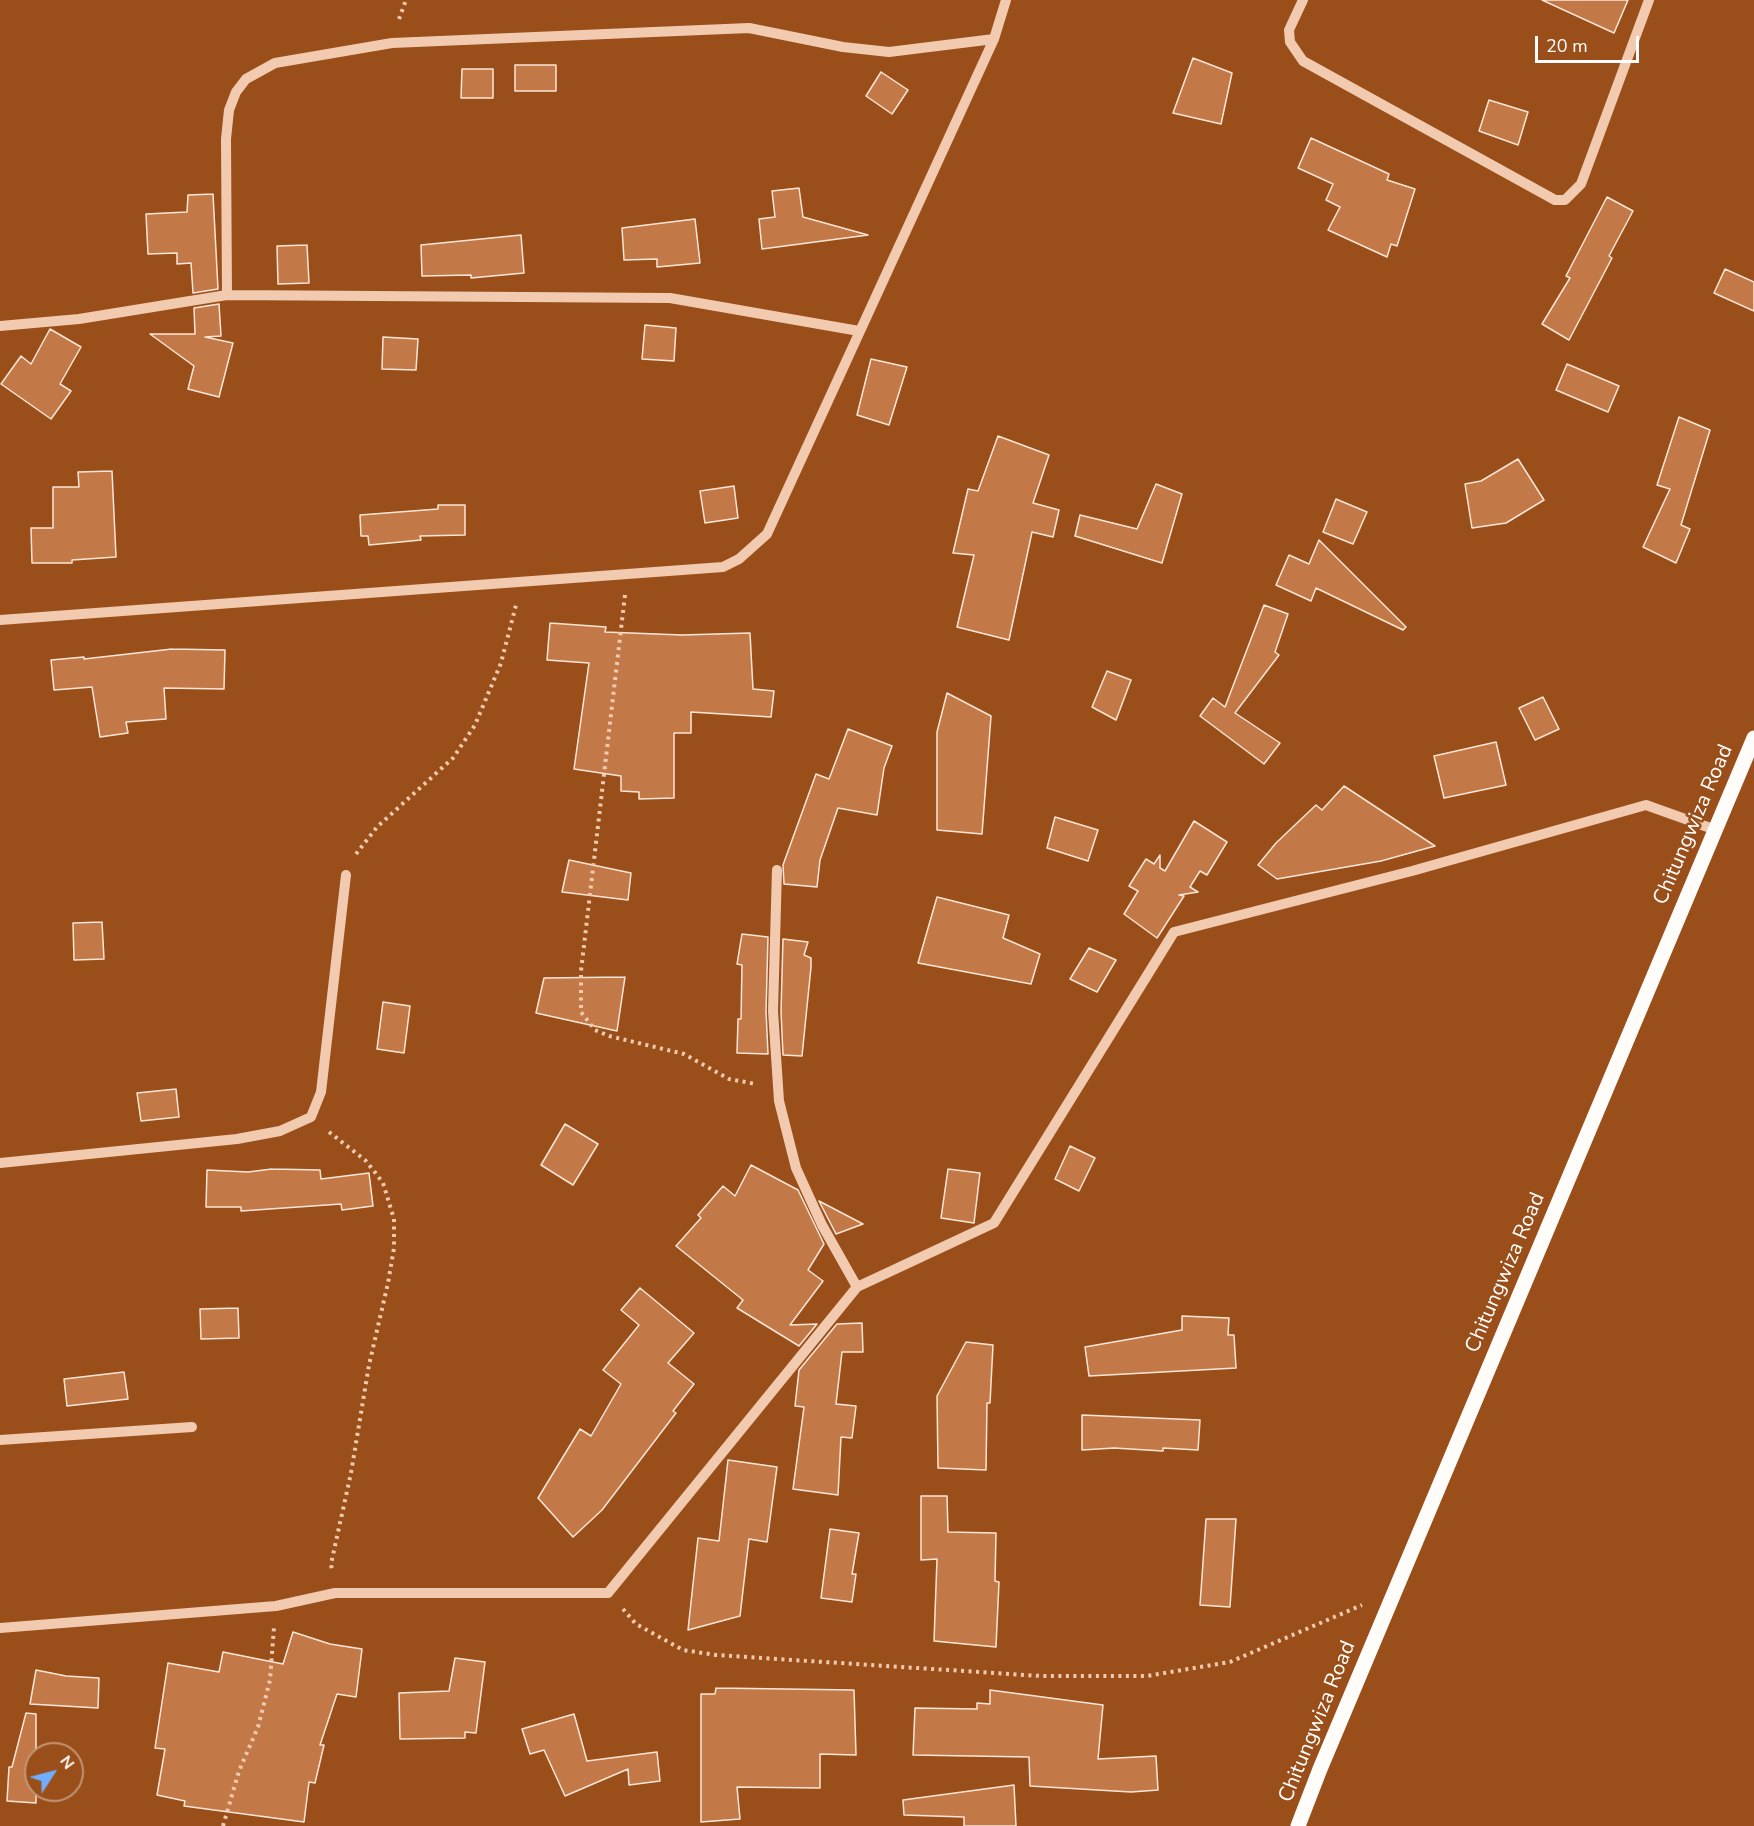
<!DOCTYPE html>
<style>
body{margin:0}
#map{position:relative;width:1754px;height:1826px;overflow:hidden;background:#9a4f1a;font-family:"Nunito Sans",sans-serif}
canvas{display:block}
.north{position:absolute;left:24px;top:1742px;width:60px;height:60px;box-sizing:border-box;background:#9a4f1a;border:2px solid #c29576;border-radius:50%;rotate:54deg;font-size:16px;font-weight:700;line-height:24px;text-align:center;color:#fff}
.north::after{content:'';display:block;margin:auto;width:21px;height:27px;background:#70aeff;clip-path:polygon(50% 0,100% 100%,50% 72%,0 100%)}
.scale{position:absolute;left:1535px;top:36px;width:104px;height:27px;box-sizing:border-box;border:3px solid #fff;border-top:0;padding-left:8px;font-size:18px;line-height:21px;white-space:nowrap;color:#fff;-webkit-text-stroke:4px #9a4f1a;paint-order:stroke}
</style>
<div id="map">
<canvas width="1754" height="1826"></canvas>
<div class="north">N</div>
<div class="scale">20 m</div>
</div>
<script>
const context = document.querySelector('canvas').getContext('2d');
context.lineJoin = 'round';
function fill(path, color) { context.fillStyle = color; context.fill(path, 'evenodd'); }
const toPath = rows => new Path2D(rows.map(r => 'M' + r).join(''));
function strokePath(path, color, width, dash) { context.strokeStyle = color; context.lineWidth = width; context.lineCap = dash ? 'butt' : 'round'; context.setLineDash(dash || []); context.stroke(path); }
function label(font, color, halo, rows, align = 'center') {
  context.font = font + ' "Nunito Sans",sans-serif'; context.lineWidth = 5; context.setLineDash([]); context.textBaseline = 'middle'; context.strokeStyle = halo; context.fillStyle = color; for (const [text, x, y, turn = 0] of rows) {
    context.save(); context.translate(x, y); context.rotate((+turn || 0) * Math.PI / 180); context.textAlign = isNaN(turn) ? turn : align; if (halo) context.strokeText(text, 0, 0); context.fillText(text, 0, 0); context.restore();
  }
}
const building = toPath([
 [1542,0,1628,0,1614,33,1542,0],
 [1193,58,1232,73,1221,124,1173,113,1193,58],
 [515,65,556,65,556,91,515,91,515,65],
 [462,69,493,69,493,98,461,98,462,69],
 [881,72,908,90,892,114,866,96,881,72],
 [1489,100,1528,112,1518,145,1479,131,1489,100],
 [1311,138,1389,174,1387,180,1415,189,1397,246,1391,244,1387,257,1328,230,1340,207,1326,200,1333,184,1298,168,1311,138],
 [799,188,803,217,868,235,762,249,759,219,775,217,772,191,799,188],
 [213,194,218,289,193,293,191,263,177,264,177,253,148,254,146,214,187,212,188,195,213,194],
 [1607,197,1633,211,1609,256,1612,258,1569,340,1542,324,1570,278,1566,276,1607,197],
 [695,219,700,263,657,267,657,259,624,260,622,228,695,219],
 [521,235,524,273,471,278,471,275,422,276,421,245,521,235],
 [307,245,309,283,278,284,277,246,307,245],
 [1725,269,1754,282,1754,311,1714,293,1725,269],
 [219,304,221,336,205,337,233,343,219,397,188,389,194,366,150,334,195,334,194,308,219,304],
 [645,325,676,328,674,361,642,359,645,325],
 [50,329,81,347,60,384,71,391,51,419,1,384,21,356,31,364,50,329],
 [383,337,418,339,416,370,382,369,383,337],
 [871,359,907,367,889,425,857,415,871,359],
 [1567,364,1619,386,1608,412,1556,390,1567,364],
 [1679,417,1710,430,1681,525,1690,529,1676,563,1643,547,1670,489,1657,485,1679,417],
 [998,436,1049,455,1033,503,1059,510,1053,537,1032,532,1009,640,957,627,974,555,953,553,968,489,978,491,998,436],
 [1518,459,1544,500,1506,523,1472,528,1465,484,1481,481,1518,459],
 [112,471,116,557,72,560,72,563,32,563,31,528,53,528,53,487,79,487,78,472,112,471],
 [1156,484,1182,494,1162,563,1075,536,1080,515,1137,529,1156,484],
 [734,486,738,518,705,523,700,491,734,486],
 [1336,499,1367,512,1353,544,1323,532,1336,499],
 [438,505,465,505,465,535,420,536,421,540,369,545,368,536,361,536,360,515,438,509,438,505],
 [1319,540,1406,627,1403,630,1316,588,1311,601,1276,585,1289,555,1309,564,1319,540],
 [1264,605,1288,614,1275,652,1279,655,1235,713,1280,743,1264,764,1200,716,1213,698,1225,707,1264,605],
 [550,623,606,627,605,632,682,635,750,633,753,689,774,691,771,717,691,712,691,733,674,733,674,798,639,799,639,792,621,791,621,776,574,769,589,663,547,660,550,623],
 [172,649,225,650,224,689,164,688,166,719,126,722,128,733,100,737,92,687,54,690,51,660,84,657,84,659,172,649],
 [1107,671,1131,680,1116,720,1092,707,1107,671],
 [947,693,991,716,982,834,937,830,937,732,947,693],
 [1543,697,1559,729,1535,740,1519,708,1543,697],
 [848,729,892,746,884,768,877,815,838,808,820,860,817,887,784,884,783,865,816,774,829,779,848,729],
 [1496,742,1506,785,1444,798,1434,756,1496,742],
 [1344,786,1435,846,1381,861,1277,879,1258,865,1276,843,1316,805,1322,810,1344,786],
 [1055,817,1098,830,1088,861,1047,848,1055,817],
 [1194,821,1227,842,1207,875,1200,871,1190,887,1198,892,1179,895,1184,896,1157,938,1124,914,1138,891,1129,886,1146,859,1154,864,1160,855,1160,868,1165,871,1194,821],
 [569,860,631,873,628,900,562,892,569,860],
 [937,897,1009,915,1003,938,1040,954,1031,984,918,963,937,897],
 [102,922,104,959,74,960,73,923,102,922],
 [742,934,768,937,766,1011,768,1054,737,1053,738,1019,741,1019,742,965,737,964,742,934],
 [783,939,808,942,804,955,811,958,811,967,802,1056,783,1055,781,1011,783,939],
 [1089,948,1116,960,1097,992,1070,979,1089,948],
 [625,977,617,1031,536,1013,544,978,625,977],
 [383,1002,410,1006,404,1053,377,1049,383,1002],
 [176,1089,179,1117,141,1121,137,1093,176,1089],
 [565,1124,598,1144,573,1185,541,1165,565,1124],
 [1070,1146,1095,1158,1079,1191,1055,1179,1070,1146],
 [751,1165,798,1190,824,1244,808,1270,823,1281,790,1325,817,1324,799,1346,737,1308,743,1300,676,1246,701,1218,698,1215,723,1186,735,1196,751,1165],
 [272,1169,320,1170,321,1179,369,1173,373,1206,342,1210,341,1204,241,1211,241,1207,206,1207,207,1170,248,1172,272,1169],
 [948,1169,980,1173,974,1223,941,1218,948,1169],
 [819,1201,863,1224,836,1234,819,1201],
 [640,1288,694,1333,668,1363,694,1384,673,1411,676,1413,602,1510,573,1537,538,1498,580,1429,591,1436,621,1384,603,1370,639,1325,621,1310,640,1288],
 [238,1308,239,1338,201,1339,200,1309,238,1308],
 [1182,1316,1229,1318,1228,1335,1234,1335,1236,1368,1089,1376,1085,1347,1182,1330,1182,1316],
 [862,1323,863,1352,842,1352,836,1404,856,1406,852,1438,841,1437,838,1495,793,1489,804,1407,795,1406,799,1370,837,1324,862,1323],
 [966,1342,993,1345,990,1403,987,1403,986,1470,938,1468,937,1396,966,1342],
 [124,1372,128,1399,67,1406,64,1379,124,1372],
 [1082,1415,1200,1420,1198,1450,1163,1448,1163,1451,1114,1448,1082,1450,1082,1415],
 [728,1460,777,1467,767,1542,749,1539,740,1616,688,1630,698,1538,719,1541,728,1460],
 [921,1496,947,1496,948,1532,996,1533,995,1581,999,1582,996,1647,934,1641,937,1559,921,1560,921,1496],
 [1206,1519,1236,1519,1230,1607,1200,1605,1206,1519],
 [830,1529,859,1533,852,1574,856,1574,852,1602,821,1598,830,1529],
 [293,1632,330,1644,362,1649,356,1697,337,1694,320,1745,324,1745,315,1783,309,1782,304,1822,184,1806,185,1801,157,1795,165,1749,155,1748,168,1663,219,1672,223,1652,283,1664,293,1632],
 [455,1658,485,1662,476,1733,465,1732,465,1738,400,1739,399,1693,449,1691,455,1658],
 [36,1670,66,1676,99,1678,98,1708,30,1704,36,1670],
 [716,1688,854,1690,856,1755,820,1754,820,1788,737,1787,740,1819,701,1822,701,1694,715,1694,716,1688],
 [990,1690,1103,1705,1098,1759,1156,1756,1158,1790,1131,1792,1030,1786,1029,1757,913,1755,915,1708,977,1709,977,1703,990,1704,990,1690],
 [26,1713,36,1714,36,1803,7,1801,9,1767,12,1767,26,1713],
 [574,1714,587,1761,657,1752,660,1781,629,1785,628,1769,565,1796,544,1750,530,1754,522,1729,574,1714],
 [1014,1785,1016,1826,964,1826,964,1817,904,1815,903,1800,1014,1785]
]);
const path = toPath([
 [399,19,406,0],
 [625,595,581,971,581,1012,595,1030,609,1036,684,1054,729,1079,756,1084],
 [356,854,377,827,453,758,475,725,501,663,516,605],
 [329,1132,365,1160,374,1171,383,1183,394,1219,394,1248,388,1283,369,1365,351,1473,331,1564,332,1572],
 [623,1609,636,1624,683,1650,716,1655,1041,1676,1147,1676,1230,1662,1362,1605],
 [223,1826,239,1771,258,1727,270,1680,274,1627]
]);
const minor = toPath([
 [1303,0,1289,30,1290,42,1303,61,1555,200,1565,200,1581,184,1649,0],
 [0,326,79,319,227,295],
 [859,331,670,298,227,295,226,139,229,110,236,92,246,79,275,63,392,43,749,28,843,47,889,52,994,39],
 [0,620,723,567,739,559,767,534,994,39,1006,0],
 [777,870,773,1011,779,1101,796,1168,822,1225,857,1287],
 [0,1163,237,1139,280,1131,311,1117,321,1092,346,875],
 [0,1440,192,1427],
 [0,1628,276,1606,335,1593,608,1593,857,1287,994,1223,1174,932,1412,871,1646,805,1716,830]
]);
const major = toPath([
 [1298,1826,1320,1769,1754,738]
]);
const streetNames = [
 ["Chitungwiza Road",1694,825,-67],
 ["Chitungwiza Road",1506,1273,-67],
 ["Chitungwiza Road",1318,1722,-68]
];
fill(building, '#c27947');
strokePath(building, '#fce6d7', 1.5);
strokePath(path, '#f1cab0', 4, [3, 4.5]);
strokePath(minor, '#f1cab0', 10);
strokePath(major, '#fffcfa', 15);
label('21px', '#fff', '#9a4f1a', streetNames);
</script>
